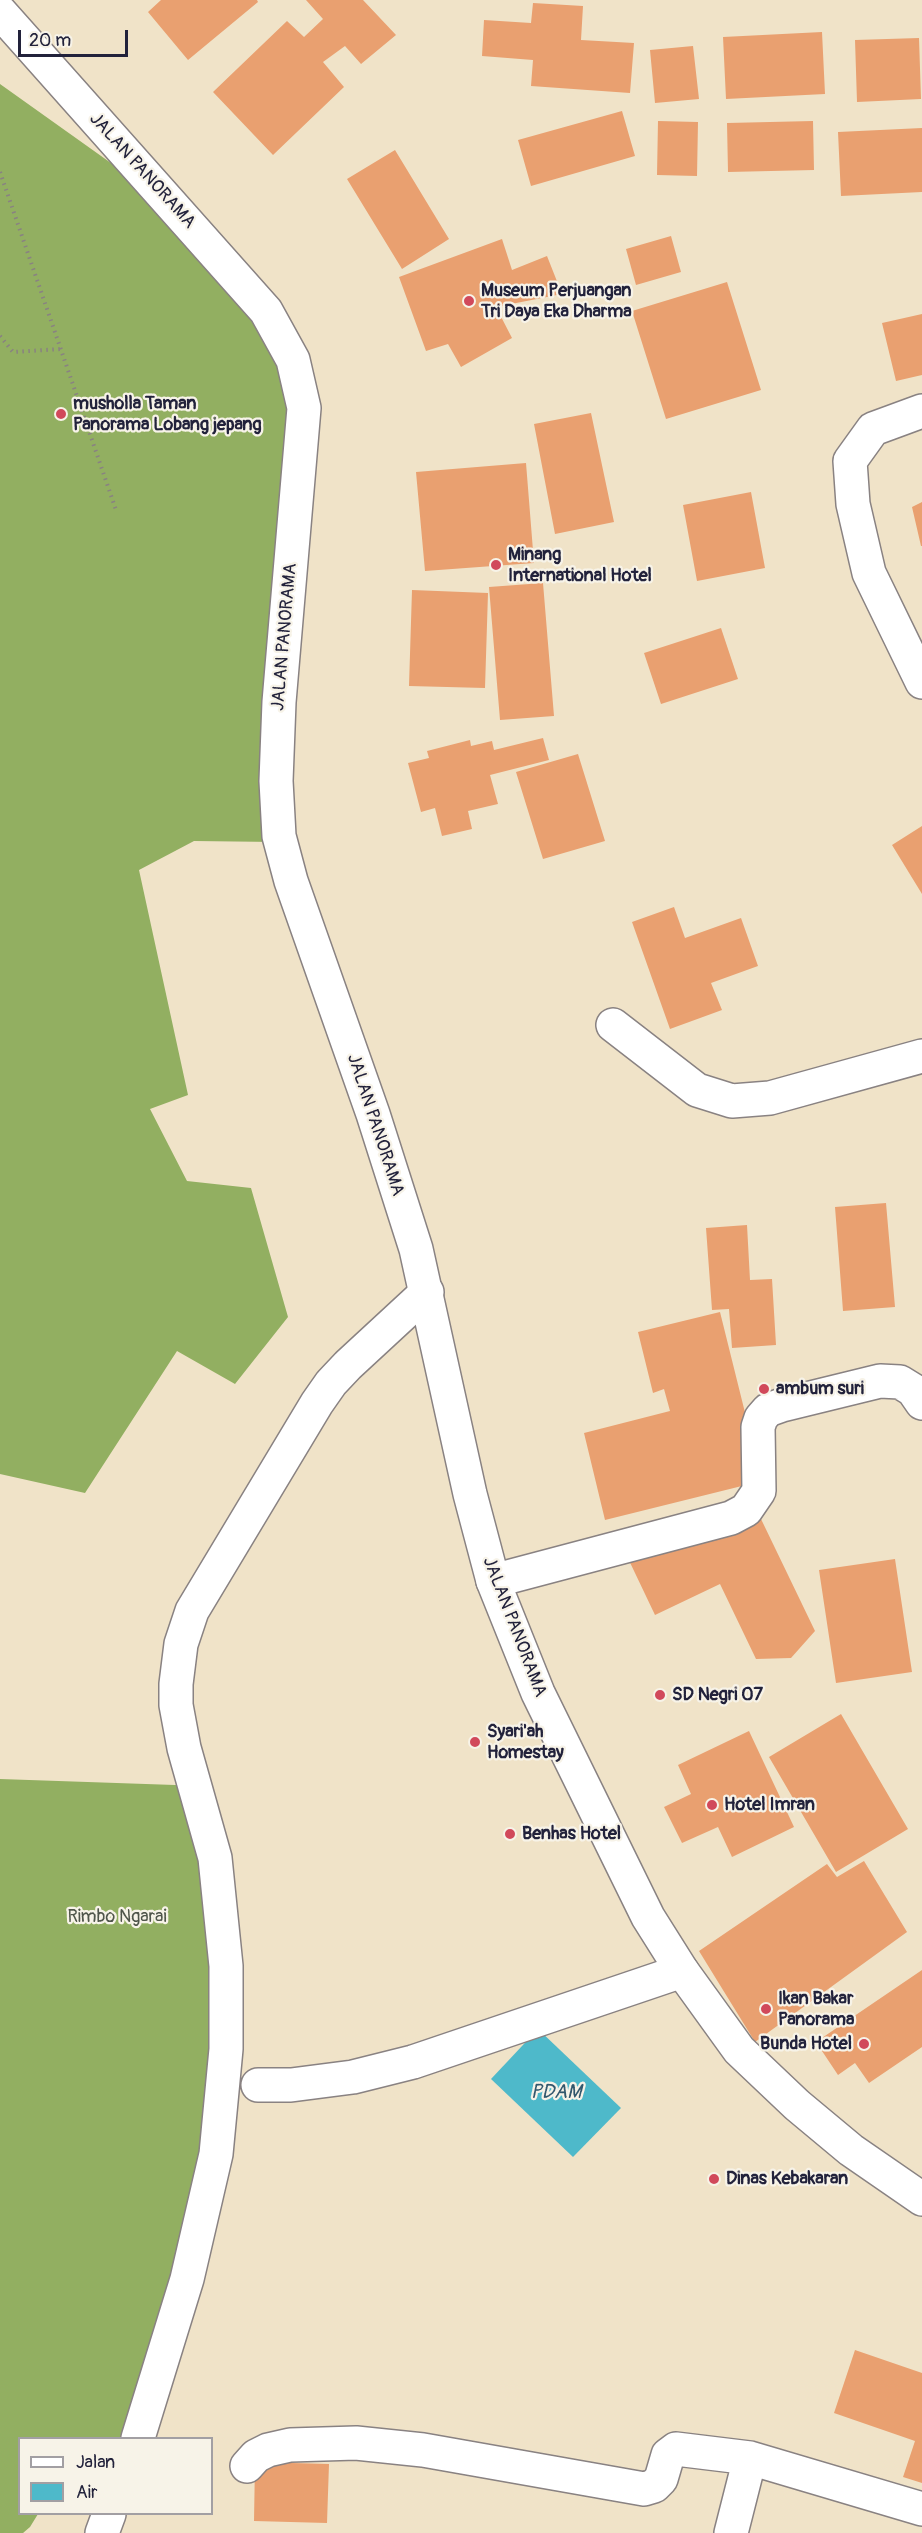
<!DOCTYPE html>
<style>
body{margin:0}
#map{position:relative;width:922px;height:2533px;overflow:hidden;background:#f0e3c8;font-family:Pangolin,sans-serif}
canvas{display:block}
.legend{position:absolute;left:18px;top:2437px;width:195px;height:78px;box-sizing:border-box;background:#f7f3e8;border:2px solid #a29fa3;margin:0;padding:8px 10px;list-style:none;font-size:18px;color:#22223b}
.legend li{display:flex;align-items:center;gap:12px;height:30px}
.legend b{width:30px;border:2px solid #a29fa3}
.scale{position:absolute;left:18px;top:30px;width:110px;height:27px;box-sizing:border-box;border:3px solid #22223b;border-top:0;padding-left:8px;font-size:18px;line-height:21px;white-space:nowrap;color:#22223b;-webkit-text-stroke:4px #f7f3e8;paint-order:stroke}
</style>
<div id="map">
<canvas width="922" height="2533"></canvas>
<ul class="legend">
<li><b style="height:8px;background:#fff"></b>Jalan</li>
<li><b style="height:16px;background:#4eb9ca"></b>Air</li>
</ul>
<div class="scale">20 m</div>
</div>
<script>
const context = document.querySelector('canvas').getContext('2d');
context.lineJoin = 'round';
function fill(path, color) { context.fillStyle = color; context.fill(path, 'evenodd'); }
const toPath = rows => new Path2D(rows.map(r => 'M' + r).join(''));
function strokePath(path, color, width, dash) { context.strokeStyle = color; context.lineWidth = width; context.lineCap = dash ? 'butt' : 'round'; context.setLineDash(dash || []); context.stroke(path); }
function label(font, color, halo, rows, align = 'center') {
  context.font = font + ' Pangolin,sans-serif'; context.lineWidth = 4.5; context.setLineDash([]); context.textBaseline = 'middle'; context.strokeStyle = halo; context.fillStyle = color; for (const [text, x, y, turn = 0] of rows) {
    context.save(); context.translate(x, y); context.rotate((+turn || 0) * Math.PI / 180); context.textAlign = isNaN(turn) ? turn : align; if (halo) context.strokeText(text, 0, 0); context.fillText(text, 0, 0); context.restore();
  }
}
const forest = toPath([
 [0,84,205,230,291,347,276,842,194,841,139,870,188,1095,150,1109,187,1181,251,1188,288,1317,235,1384,177,1351,85,1493,0,1474],
 [0,1779,204,1786,227,2045,135,2438,20,2438,20,2514,38,2514,30,2527,23,2533,0,2533]
]);
const water = toPath([
 [538,2029,621,2108,573,2157,491,2079]
]);
const building = toPath([
 [161,0,257,0,258,2,188,60,148,12],
 [306,0,363,0,396,35,361,64,345,46,323,62,344,87,273,155,213,92,287,21,304,37,323,19],
 [533,3,583,6,581,40,634,43,630,93,531,86,533,60,482,56,484,20,531,23],
 [822,32,825,94,726,99,723,37],
 [919,38,921,99,857,102,855,40],
 [693,46,699,99,655,103,650,50],
 [622,111,635,156,531,186,518,140],
 [658,121,698,122,697,176,657,175],
 [813,121,814,170,728,172,727,123],
 [922,128,922,192,841,196,838,132],
 [395,150,449,239,402,269,347,179],
 [671,236,681,272,636,285,626,249],
 [502,239,512,270,547,256,562,294,496,307,512,338,461,367,448,344,426,351,399,277],
 [727,282,761,390,666,419,632,311],
 [922,314,922,375,896,381,882,323],
 [591,413,614,522,555,534,534,424],
 [526,463,534,563,425,571,416,472],
 [751,492,765,568,697,581,683,505],
 [922,502,922,546,921,546,912,507],
 [543,583,554,716,500,720,489,587],
 [412,590,488,593,485,688,409,686],
 [721,628,738,679,661,704,644,653],
 [543,738,549,760,490,775,498,804,468,811,472,829,442,836,435,808,421,812,408,763,429,758,427,751,470,740,471,746,492,741,494,750],
 [578,754,605,841,543,859,516,772],
 [922,826,922,894,892,845],
 [674,907,685,938,741,918,758,966,711,983,722,1010,670,1029,632,922],
 [886,1203,895,1307,843,1311,835,1207],
 [747,1225,750,1280,772,1279,776,1345,732,1348,729,1309,712,1310,706,1228],
 [720,1312,762,1481,605,1520,584,1433,670,1411,664,1389,653,1393,638,1332],
 [748,1492,815,1631,791,1658,756,1659,720,1584,655,1615,625,1552],
 [895,1559,912,1672,836,1683,819,1570],
 [841,1714,908,1829,836,1872,769,1757],
 [749,1731,794,1827,732,1857,718,1827,682,1843,664,1807,691,1794,678,1765],
 [864,1861,907,1932,755,2042,699,1951,827,1864,837,1877],
 [922,1970,922,2047,869,2083,855,2063,838,2075,816,2042],
 [855,2350,922,2373,922,2483,903,2477,915,2441,834,2413],
 [255,2462,329,2464,327,2523,254,2521]
]);
const path = toPath([
 [0,172,116,510],
 [0,336,13,352,61,349]
]);
const street = toPath([
 [922,411,873,429,850,461,853,504,869,573,922,682],
 [613,1025,697,1090,732,1101,770,1098,922,1056],
 [493,1581,731,1518,746,1510,759,1491,758,1427,761,1418,768,1410,782,1405,880,1381,900,1382,913,1390,922,1403],
 [258,2085,291,2085,353,2077,413,2062,682,1971],
 [138,2438,187,2279,216,2154,226,2049,226,1966,215,1858,184,1748,176,1705,176,1684,181,1644,192,1611,317,1403,331,1383,348,1365,427,1292],
 [247,2466,256,2456,268,2450,290,2445,356,2443,423,2450,644,2489,654,2486,661,2479,668,2455,676,2449,750,2458,922,2509],
 [102,2533,109,2514],
 [731,2533,750,2458]
]);
const secondary = toPath([
 [0,12,266,311,293,360,304,408,279,702,276,781,279,836,291,881,373,1114,416,1249,470,1494,493,1581,538,1693,648,1917,682,1971,739,2050,797,2105,851,2150,922,2199]
]);
const markers = [
 [469,301,6,"#d1495b"],
 [61,414,6,"#d1495b"],
 [496,565,6,"#d1495b"],
 [764,1389,6,"#d1495b"],
 [660,1695,6,"#d1495b"],
 [475,1742,6,"#d1495b"],
 [712,1805,6,"#d1495b"],
 [510,1834,6,"#d1495b"],
 [766,2009,6,"#d1495b"],
 [864,2044,6,"#d1495b"],
 [714,2179,6,"#d1495b"]
];
const streetNames = [
 ["JALAN PANORAMA",142,171,48],
 ["JALAN PANORAMA",285,637,-85],
 ["JALAN PANORAMA",375,1125,72],
 ["JALAN PANORAMA",514,1627,69]
];
const poiNames = [
 ["Museum Perjuangan",481,291],
 ["Tri Daya Eka Dharma",481,312],
 ["musholla Taman",73,404],
 ["Panorama Lobang jepang",73,425],
 ["Minang",508,555],
 ["International Hotel",508,576],
 ["ambum suri",776,1389],
 ["SD Negri 07",672,1695],
 ["Syari'ah",487,1732],
 ["Homestay",487,1753],
 ["Hotel Imran",724,1805],
 ["Benhas Hotel",522,1834],
 ["Ikan Bakar",778,1999],
 ["Panorama",778,2020],
 ["Bunda Hotel",852,2044,"right"],
 ["Dinas Kebakaran",726,2179]
];
const parkNames = [
 ["Rimbo Ngarai",117,1917]
];
const waterNames = [
 ["PDAM",556,2093]
];
fill(forest, '#92af61');
fill(water, '#4eb9ca');
fill(building, '#e9a070');
strokePath(street, '#898282', 36);
strokePath(secondary, '#898282', 36);
strokePath(path, '#898282', 4, [1.5, 4.5]);
strokePath(street, '#fff', 33);
strokePath(secondary, '#fff', 33);
for (const [x, y, r, color] of markers) { const dot = new Path2D(); dot.arc(x, y, r, 0, 2 * Math.PI); context.fillStyle = color; context.fill(dot); strokePath(dot, '#f7f3e8', 2); }
label('18px', '#22223b', '#f7f3e8', streetNames);
label('bold 18px', '#22223b', '#f7f3e8', poiNames, 'left');
label('18px', '#4f554a', '#f7f3e8', parkNames);
label('italic 20px', '#31576d', '#f7f3e8', waterNames);
</script>
